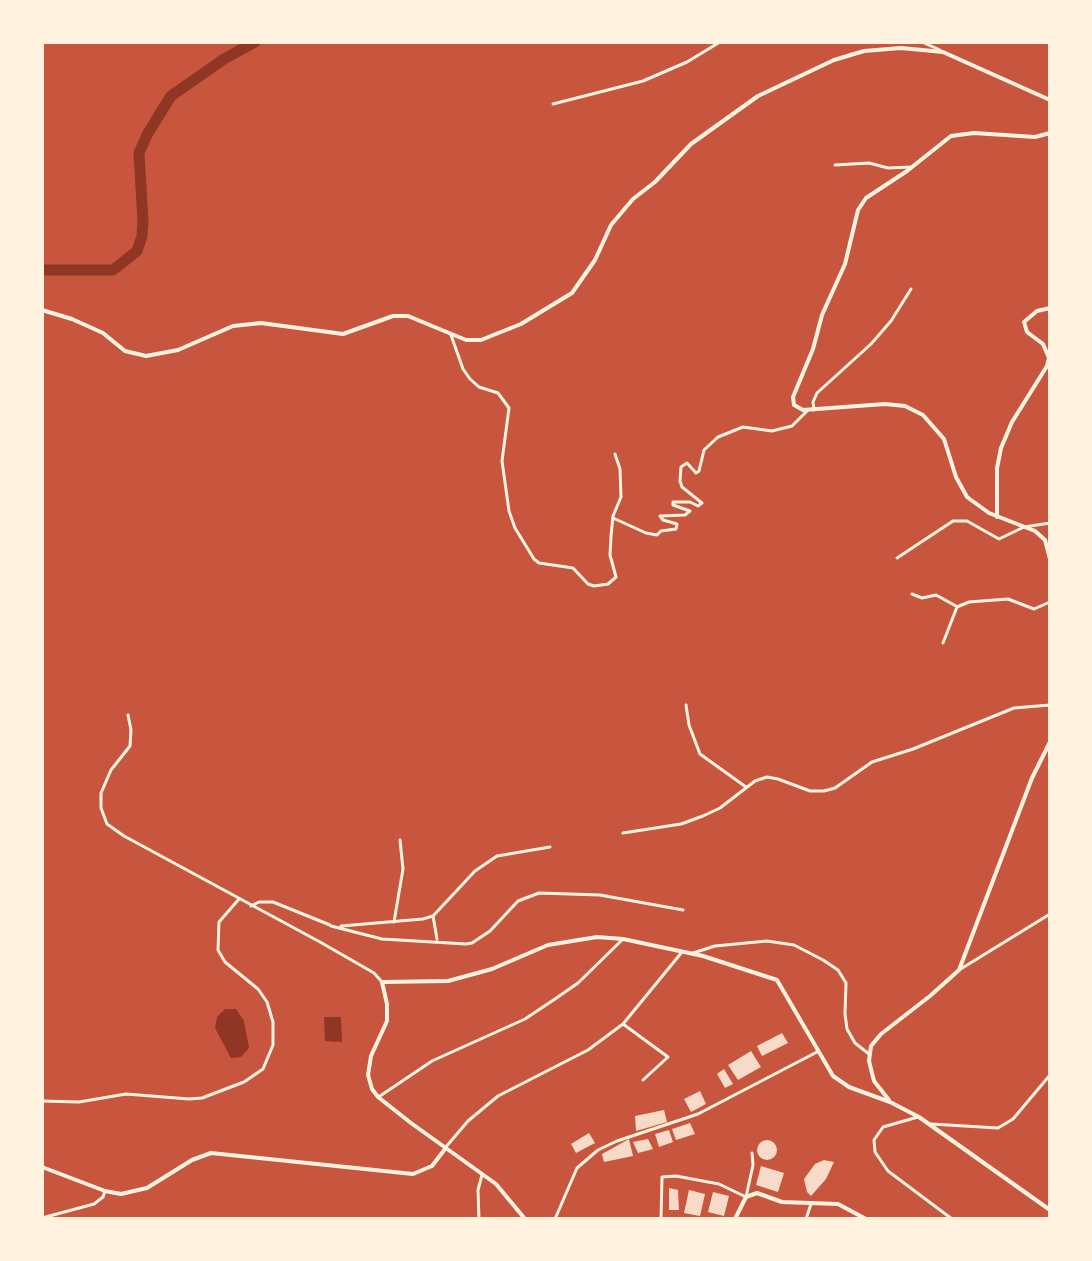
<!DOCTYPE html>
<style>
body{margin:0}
#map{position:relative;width:1092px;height:1261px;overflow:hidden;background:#c8553d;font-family:"PT Sans",sans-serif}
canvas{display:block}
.frame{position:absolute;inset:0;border:44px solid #fff3e0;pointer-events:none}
</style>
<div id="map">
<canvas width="1092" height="1261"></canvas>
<div class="frame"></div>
</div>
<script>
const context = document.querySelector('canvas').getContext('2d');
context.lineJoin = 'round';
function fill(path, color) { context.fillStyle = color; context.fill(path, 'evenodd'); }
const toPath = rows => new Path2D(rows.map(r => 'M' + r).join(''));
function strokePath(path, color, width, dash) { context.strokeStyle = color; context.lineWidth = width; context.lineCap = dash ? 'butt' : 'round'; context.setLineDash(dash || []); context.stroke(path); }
const water = toPath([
 [225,1009,236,1009,244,1021,249,1048,241,1057,231,1058,215,1028,217,1017],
 [324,1017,341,1017,342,1042,325,1041]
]);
const river = toPath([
 [42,270,113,270,137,251,142,236,143,221,139,153,148,133,171,96,224,59,255,42]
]);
const building = toPath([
 [782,1033,788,1043,762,1056,757,1046],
 [751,1051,761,1067,738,1080,728,1065],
 [724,1069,733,1084,725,1088,717,1074],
 [700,1091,706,1104,691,1112,684,1099],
 [664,1110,667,1122,636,1131,635,1116],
 [690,1123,695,1134,676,1140,672,1129],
 [669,1130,673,1142,659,1147,655,1134],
 [589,1133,595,1143,576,1153,571,1144],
 [629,1139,633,1156,604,1162,602,1154],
 [648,1139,653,1149,638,1153,633,1142],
 '757 1150a10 10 0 1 1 20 0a10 10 0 1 1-20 0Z',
 [824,1160,834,1162,826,1179,811,1196,807,1192,804,1179,815,1164],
 [761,1166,784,1173,778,1192,756,1185],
 [669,1188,678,1190,679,1210,669,1210],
 [689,1190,705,1194,700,1216,684,1213],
 [713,1192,729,1196,724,1216,708,1212]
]);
const minor = toPath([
 [922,42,940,50],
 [553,104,643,81,687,62,720,42],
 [835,165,869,163,888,168,911,167],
 [451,335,463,369,470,379,479,387,498,393,509,408,502,461,509,511,515,528,534,559,539,563,573,568,588,584,594,586,608,584,616,577,610,555,611,536,613,516,621,497,620,469,615,454],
 [814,410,813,402,817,393,871,344,891,321,911,289],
 [613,518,646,533,657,535,661,531,676,529,677,524,663,520,660,516,685,515,690,511,673,505,673,502,690,502,698,506,702,503,682,487,680,481,681,467,687,463,696,473,699,471,704,450,718,437,743,427,772,431,792,426,807,411],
 [897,558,953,521,967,521,999,539,1024,527,1050,523],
 [912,594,922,598,936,595,956,606],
 [943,643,957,607,969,602,1008,599,1034,609,1050,602],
 [686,705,689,725,700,754,746,787],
 [128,715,131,730,130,746,111,770,101,793,101,808,107,824,124,836,320,942,374,973,382,982],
 [623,833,681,824,703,816,720,808,755,781,767,777,778,779,810,791,824,791,835,788,872,762,913,749,1014,708,1050,705],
 [251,906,259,902,273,902,330,925],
 [433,916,437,939],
 [394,922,403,869,400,840],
 [331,926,382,939,466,944,472,943,490,931,518,901,539,893,600,895,683,910],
 [341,926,423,919,433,916,475,871,497,856,550,847],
 [693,953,715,946,767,941,794,945,823,960,838,970,846,983,845,1014,847,1029,855,1043,869,1054],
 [959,970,1050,914],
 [623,1024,668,1057,643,1080],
 [380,1096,432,1061,525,1019,555,999,578,983,623,939],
 [42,1101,79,1102,126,1094,189,1099,202,1098,244,1082,263,1069,273,1045,273,1022,267,1002,258,989,225,962,218,950,219,922,239,899],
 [918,1117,883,1127,874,1140,875,1152,888,1171,952,1219],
 [931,1124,998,1128,1013,1119,1050,1075],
 [445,1148,468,1121,498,1096,588,1050,623,1024,682,952],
 [42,1218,94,1204,103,1197,105,1191],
 [479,1219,478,1190,482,1175],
 [555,1219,577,1168,598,1150,617,1141,698,1114,817,1052],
 [661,1219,662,1177,676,1176,719,1184,746,1197,753,1165,752,1153],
 [806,1219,811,1204]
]);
const tertiary = toPath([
 [1050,133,1035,137,974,133,951,136,907,171,866,198,858,210,845,264,822,315,813,349,793,397,794,405,803,410,885,404,905,406,923,415,944,439,956,477,967,497,989,513,1035,531,1045,540,1050,559],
 [42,310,72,319,103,333,125,351,146,356,178,350,233,326,261,323,343,334,393,316,408,316,466,340,481,340,521,324,572,293,595,260,611,225,633,199,655,182,691,144,758,96,834,60,864,51,901,48,943,52,1050,100],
 [997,517,997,468,1001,448,1012,422,1047,366,1049,358,1043,344,1027,332,1024,322,1037,311,1050,308],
 [889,1100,874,1081,869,1061,871,1046,881,1034,930,996,959,970,1032,778,1050,742],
 [42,1167,105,1191,121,1194,147,1188,192,1160,211,1153,413,1174,432,1166,445,1149],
 [525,1219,496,1184,411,1123,378,1097,372,1089,368,1075,371,1056,387,1021,387,1004,382,982,448,981,492,969,548,945,597,937,623,939,703,956,777,980,833,1076,849,1087,890,1102,919,1117,1050,1210],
 [735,1219,746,1197,757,1193,782,1202,838,1204,866,1219]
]);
fill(water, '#8f3625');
strokePath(river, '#8f3625', 11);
fill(building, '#f7dbc8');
strokePath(minor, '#fff3e0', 3);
strokePath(tertiary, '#fff3e0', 4);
</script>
